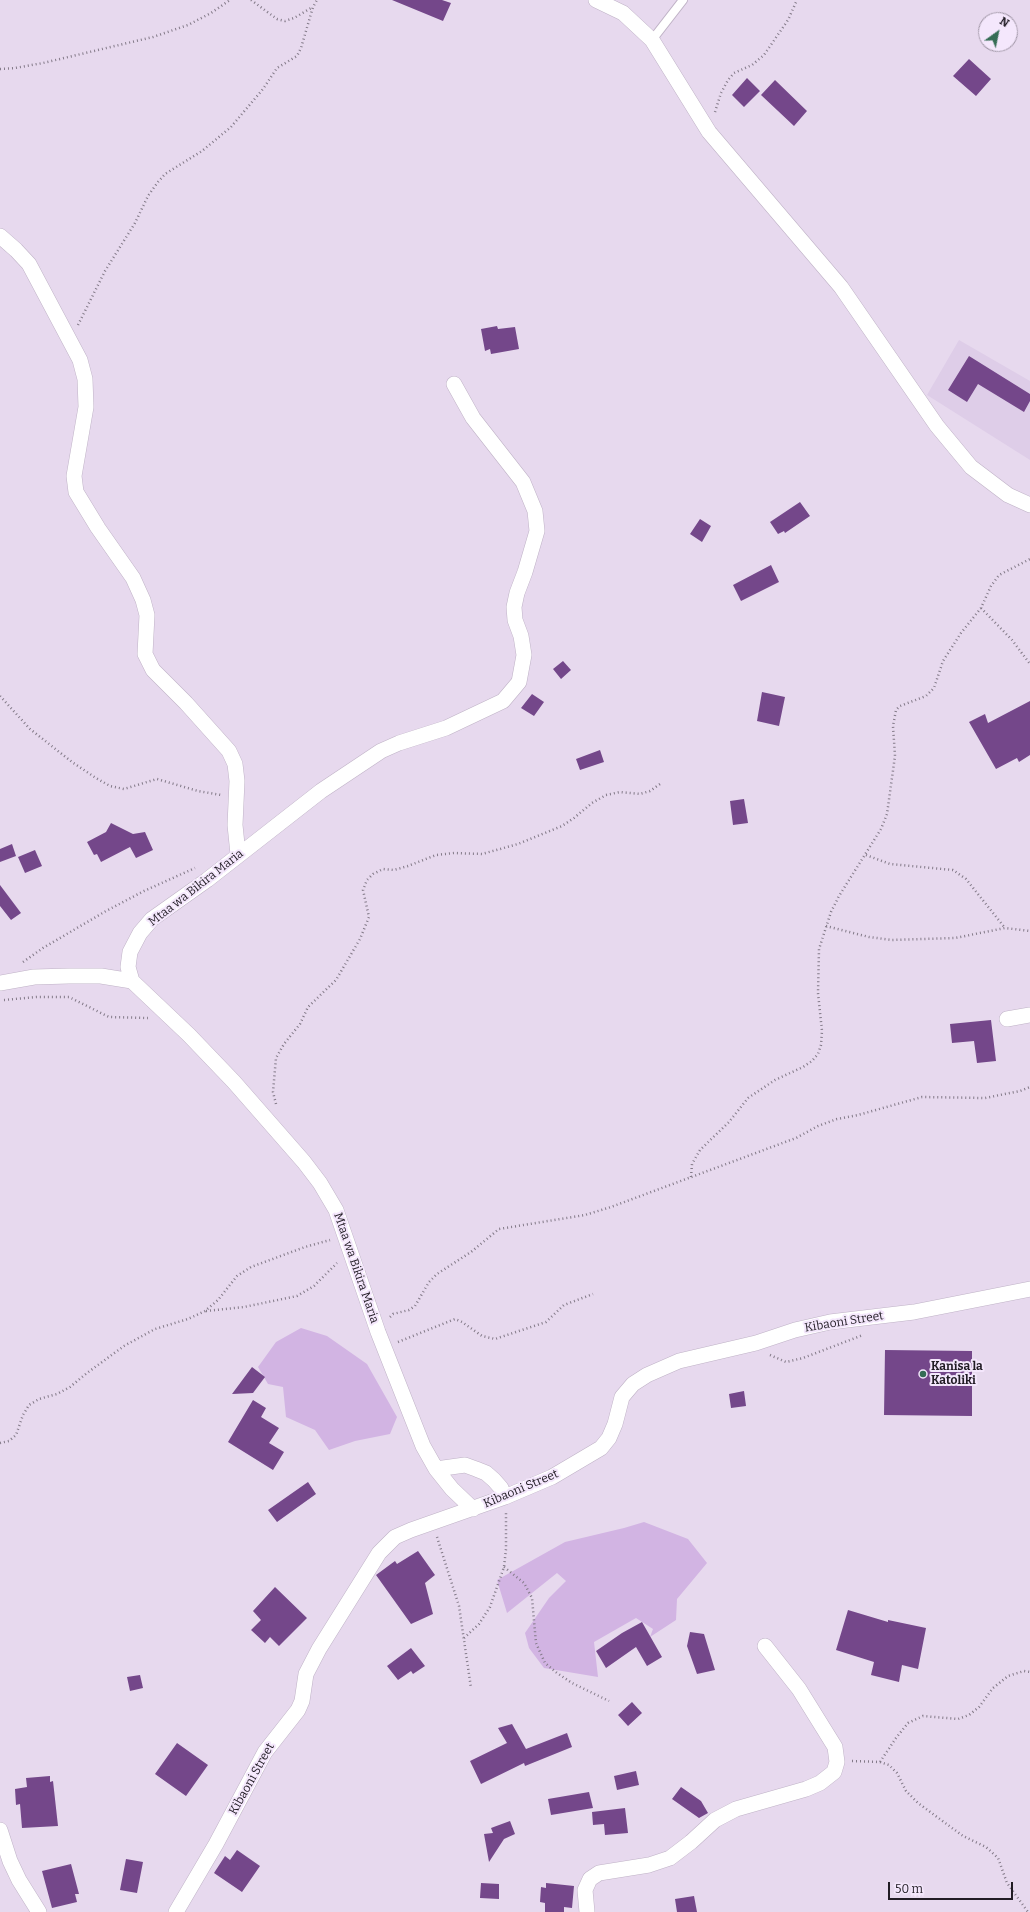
<!DOCTYPE html>
<style>
body{margin:0}
#map{position:relative;width:1030px;height:1912px;overflow:hidden;background:#e7d9ee;font-family:Bitter,serif}
canvas{display:block}
.north{position:absolute;left:978px;top:12px;width:40px;height:40px;box-sizing:border-box;background:#f4e7fc;border:1px solid #a096a6;border-radius:50%;rotate:33deg;font-size:11px;font-weight:700;line-height:16px;text-align:center;color:#211c24}
.north::after{content:'';display:block;margin:auto;width:14px;height:18px;background:#356d55;clip-path:polygon(50% 0,100% 100%,50% 72%,0 100%)}
.scale{position:absolute;left:888px;top:1882px;width:125px;height:18px;box-sizing:border-box;border:2px solid #211c24;border-top:0;padding-left:5px;font-size:12px;line-height:14px;white-space:nowrap;color:#211c24;-webkit-text-stroke:3px #f4e7fc;paint-order:stroke}
</style>
<div id="map">
<canvas width="1030" height="1912"></canvas>
<div class="north">N</div>
<div class="scale">50 m</div>
</div>
<script>
const context = document.querySelector('canvas').getContext('2d');
context.lineJoin = 'round';
function fill(path, color) { context.fillStyle = color; context.fill(path, 'evenodd'); }
const toPath = rows => new Path2D(rows.map(r => 'M' + r).join(''));
function strokePath(path, color, width, dash) { context.strokeStyle = color; context.lineWidth = width; context.lineCap = dash ? 'butt' : 'round'; context.setLineDash(dash || []); context.stroke(path); }
function label(font, color, halo, rows, align = 'center') {
  context.font = font + ' Bitter,serif'; context.lineWidth = 4; context.setLineDash([]); context.textBaseline = 'middle'; context.strokeStyle = halo; context.fillStyle = color; for (const [text, x, y, turn = 0] of rows) {
    context.save(); context.translate(x, y); context.rotate((+turn || 0) * Math.PI / 180); context.textAlign = isNaN(turn) ? turn : align; if (halo) context.strokeText(text, 0, 0); context.fillText(text, 0, 0); context.restore();
  }
}
const built = toPath([
 [959,340,1030,381,1030,460,927,395]
]);
const green = toPath([
 [301,1328,327,1336,367,1364,397,1417,390,1434,355,1441,329,1450,315,1430,286,1417,283,1387,268,1384,258,1367,276,1342],
 [644,1522,688,1539,707,1563,677,1599,676,1620,650,1637,653,1629,636,1618,594,1642,598,1677,544,1668,529,1648,525,1633,549,1598,566,1581,557,1573,507,1613,497,1580,565,1542,624,1528]
]);
const building = toPath([
 [392,0,442,0,451,3,443,21],
 [969,59,991,79,976,96,953,76],
 [747,78,760,91,744,107,732,95],
 [775,80,807,111,794,126,761,95],
 [497,326,498,329,515,327,519,349,491,354,490,349,485,351,481,329],
 [969,356,1030,394,1030,401,1024,412,978,384,967,402,948,390],
 [800,502,810,516,785,533,784,531,778,534,770,522],
 [700,519,711,526,702,542,690,534],
 [771,565,779,582,741,601,733,585],
 [563,661,571,670,561,679,553,669],
 [762,692,785,697,779,726,757,721],
 [532,694,544,702,534,716,521,708],
 [1030,701,1030,755,1019,762,1017,758,996,769,969,722,985,714,988,723],
 [600,750,604,762,580,770,576,759],
 [744,799,748,823,733,825,730,801],
 [111,823,133,834,145,832,153,850,136,858,130,847,101,862,97,854,94,855,87,842,106,832],
 [12,844,16,856,0,862,0,849],
 [35,850,42,866,25,873,18,857],
 [0,885,21,913,11,920,0,906],
 [991,1020,996,1061,977,1063,974,1041,952,1043,950,1024],
 [885,1350,972,1351,972,1416,884,1415],
 [252,1367,265,1377,253,1393,232,1394],
 [744,1391,746,1406,731,1408,729,1394],
 [253,1400,266,1408,261,1417,279,1428,269,1443,284,1452,273,1470,228,1442],
 [308,1482,316,1494,277,1522,268,1510],
 [418,1551,435,1575,425,1583,433,1614,411,1624,376,1575,395,1561,397,1564],
 [275,1587,307,1618,279,1646,270,1637,265,1643,251,1630,261,1620,253,1611],
 [848,1610,888,1622,888,1620,926,1628,918,1669,902,1665,899,1682,871,1675,874,1662,836,1650],
 [642,1622,662,1657,647,1666,636,1647,606,1668,596,1651,622,1633],
 [690,1632,704,1634,715,1670,697,1674,687,1646],
 [411,1648,425,1666,413,1674,411,1671,398,1680,387,1666],
 [140,1675,143,1688,130,1691,127,1677],
 [632,1702,642,1713,628,1726,618,1715],
 [512,1724,526,1749,567,1733,572,1747,525,1766,524,1763,481,1784,470,1761,507,1743,498,1728],
 [177,1743,208,1765,186,1796,155,1774],
 [636,1771,639,1785,617,1790,614,1776],
 [50,1776,50,1782,53,1781,58,1826,22,1828,20,1804,16,1805,15,1789,27,1787,26,1778],
 [681,1787,701,1801,708,1813,699,1818,672,1799],
 [589,1792,593,1808,551,1815,548,1799],
 [625,1808,628,1833,605,1835,604,1824,593,1825,592,1812],
 [510,1821,515,1834,504,1839,489,1862,484,1834,493,1833,491,1828],
 [237,1850,260,1866,242,1892,214,1873,225,1856,230,1860],
 [126,1859,143,1862,137,1893,120,1890],
 [71,1864,79,1894,75,1894,77,1902,52,1908,42,1871],
 [481,1883,499,1884,499,1899,480,1898],
 [546,1883,574,1886,572,1908,564,1907,564,1912,545,1912,545,1903,540,1902,541,1887,546,1888],
 [694,1896,697,1912,677,1912,675,1899]
]);
const path = toPath([
 [251,0,277,19,285,21,294,18,313,7],
 [0,69,15,68,43,63,153,37,188,25,211,13,230,0],
 [715,112,721,93,728,80,734,73,752,65,764,55,788,20,797,0],
 [78,325,105,271,135,223,148,196,158,182,165,174,202,151,231,127,263,89,277,68,297,56,301,48,313,7,317,0],
 [981,608,1012,640,1030,664],
 [0,696,30,729,72,762,96,778,110,786,124,789,157,779,198,791,221,795],
 [866,855,890,864,953,870,966,879,1005,928],
 [826,926,869,937,892,940,955,938,1005,928,1030,931],
 [23,962,43,948,106,911,144,891,195,868],
 [4,1000,36,997,69,997,109,1017,148,1018],
 [276,1104,273,1092,276,1058,284,1044,300,1024,308,1007,336,980,360,939,369,917,363,890,367,880,373,874,383,869,394,870,408,866,436,855,454,853,482,854,518,844,562,826,574,818,592,803,606,795,620,792,640,794,650,791,660,784],
 [691,1177,692,1164,700,1150,729,1122,748,1098,775,1080,803,1067,812,1061,818,1054,821,1045,822,1031,818,993,819,949,831,912,839,896,881,829,887,814,895,756,893,726,896,710,900,706,926,696,934,688,943,661,961,633,981,608,991,586,999,575,1030,559],
 [206,1311,244,1307,297,1296,314,1286,337,1263],
 [390,1317,393,1314,409,1310,415,1306,429,1282,437,1274,471,1252,499,1229,585,1215,611,1207,796,1138,818,1126,837,1119,858,1115,922,1097,985,1098,1020,1091,1030,1087],
 [398,1342,455,1319,462,1322,482,1336,495,1339,546,1322,564,1305,593,1294],
 [770,1355,786,1362,803,1358,863,1335],
 [0,1443,9,1441,16,1435,23,1415,29,1405,39,1399,57,1394,70,1387,87,1373,124,1346,155,1329,188,1319,205,1311,218,1300,237,1276,251,1267,305,1247,330,1240],
 [437,1537,459,1606,471,1688],
 [504,1567,524,1583,532,1598,536,1643,545,1663,557,1673,572,1683,609,1701],
 [464,1638,479,1624,490,1607,504,1567,506,1549,506,1512],
 [852,1761,880,1762,889,1765,897,1773,906,1791,918,1803,963,1836,986,1847,998,1858,1007,1883,1028,1912],
 [880,1762,896,1738,908,1723,923,1716,958,1719,969,1715,979,1707,993,1688,1008,1676,1024,1671,1030,1672]
]);
const lane = toPath([
 [652,40,683,0]
]);
const street = toPath([
 [596,0,623,13,652,40,709,132,841,287,937,426,971,467,1008,495,1030,505],
 [0,236,16,250,29,264,80,360,85,379,86,407,74,476,76,492,98,528,133,578,143,600,147,615,145,654,153,670,186,703,229,751,235,764,237,781,235,825,238,854],
 [454,384,473,418,523,482,535,511,537,531,525,572,517,593,514,607,515,620,521,636,524,655,519,682,503,701,446,728,399,743,381,751,321,791,207,880,152,919,140,933,130,952,128,967,132,981,189,1035,234,1082,304,1162,320,1183,336,1210,378,1332,423,1446,436,1469,452,1489,473,1509],
 [0,983,34,977,69,976,101,976,132,981],
 [1007,1019,1030,1015],
 [436,1469,465,1465,476,1469,486,1473,494,1480,501,1488,505,1497],
 [0,1830,10,1861,19,1880,39,1912],
 [176,1912,216,1844,265,1752,298,1710,302,1701,306,1674,319,1649,379,1553,395,1537,411,1530,505,1497,552,1477,601,1448,609,1438,615,1424,622,1397,633,1384,647,1375,679,1361,756,1343,795,1330,830,1322,914,1312,1030,1289],
 [587,1912,585,1890,590,1879,599,1873,649,1865,670,1858,691,1842,715,1820,736,1809,806,1789,820,1783,834,1772,837,1762,835,1747,799,1689,765,1646]
]);
const markers = [
 [923,1374,4,"#356d55"]
];
const streetNames = [
 ["Mtaa wa Bikira Maria",196,888,-38],
 ["Mtaa wa Bikira Maria",356,1268,71],
 ["Kibaoni Street",844,1322,-9],
 ["Kibaoni Street",521,1489,-23],
 ["Kibaoni Street",252,1779,-61]
];
const poiNames = [
 ["Kanisa la",931,1367],
 ["Katoliki",931,1381]
];
fill(built, '#decde8');
fill(green, '#d2b4e3');
fill(building, '#74478a');
strokePath(lane, '#bfb2c6', 10);
strokePath(street, '#bfb2c6', 16);
strokePath(path, '#837a88', 2.5, [1, 3]);
strokePath(lane, '#fff', 8);
strokePath(street, '#fff', 15);
for (const [x, y, r, color] of markers) { const dot = new Path2D(); dot.arc(x, y, r, 0, 2 * Math.PI); context.fillStyle = color; context.fill(dot); strokePath(dot, '#f4e7fc', 1.5); }
label('12px', '#211c24', '#f4e7fc', streetNames);
label('bold 12px', '#211c24', '#f4e7fc', poiNames, 'left');
</script>
